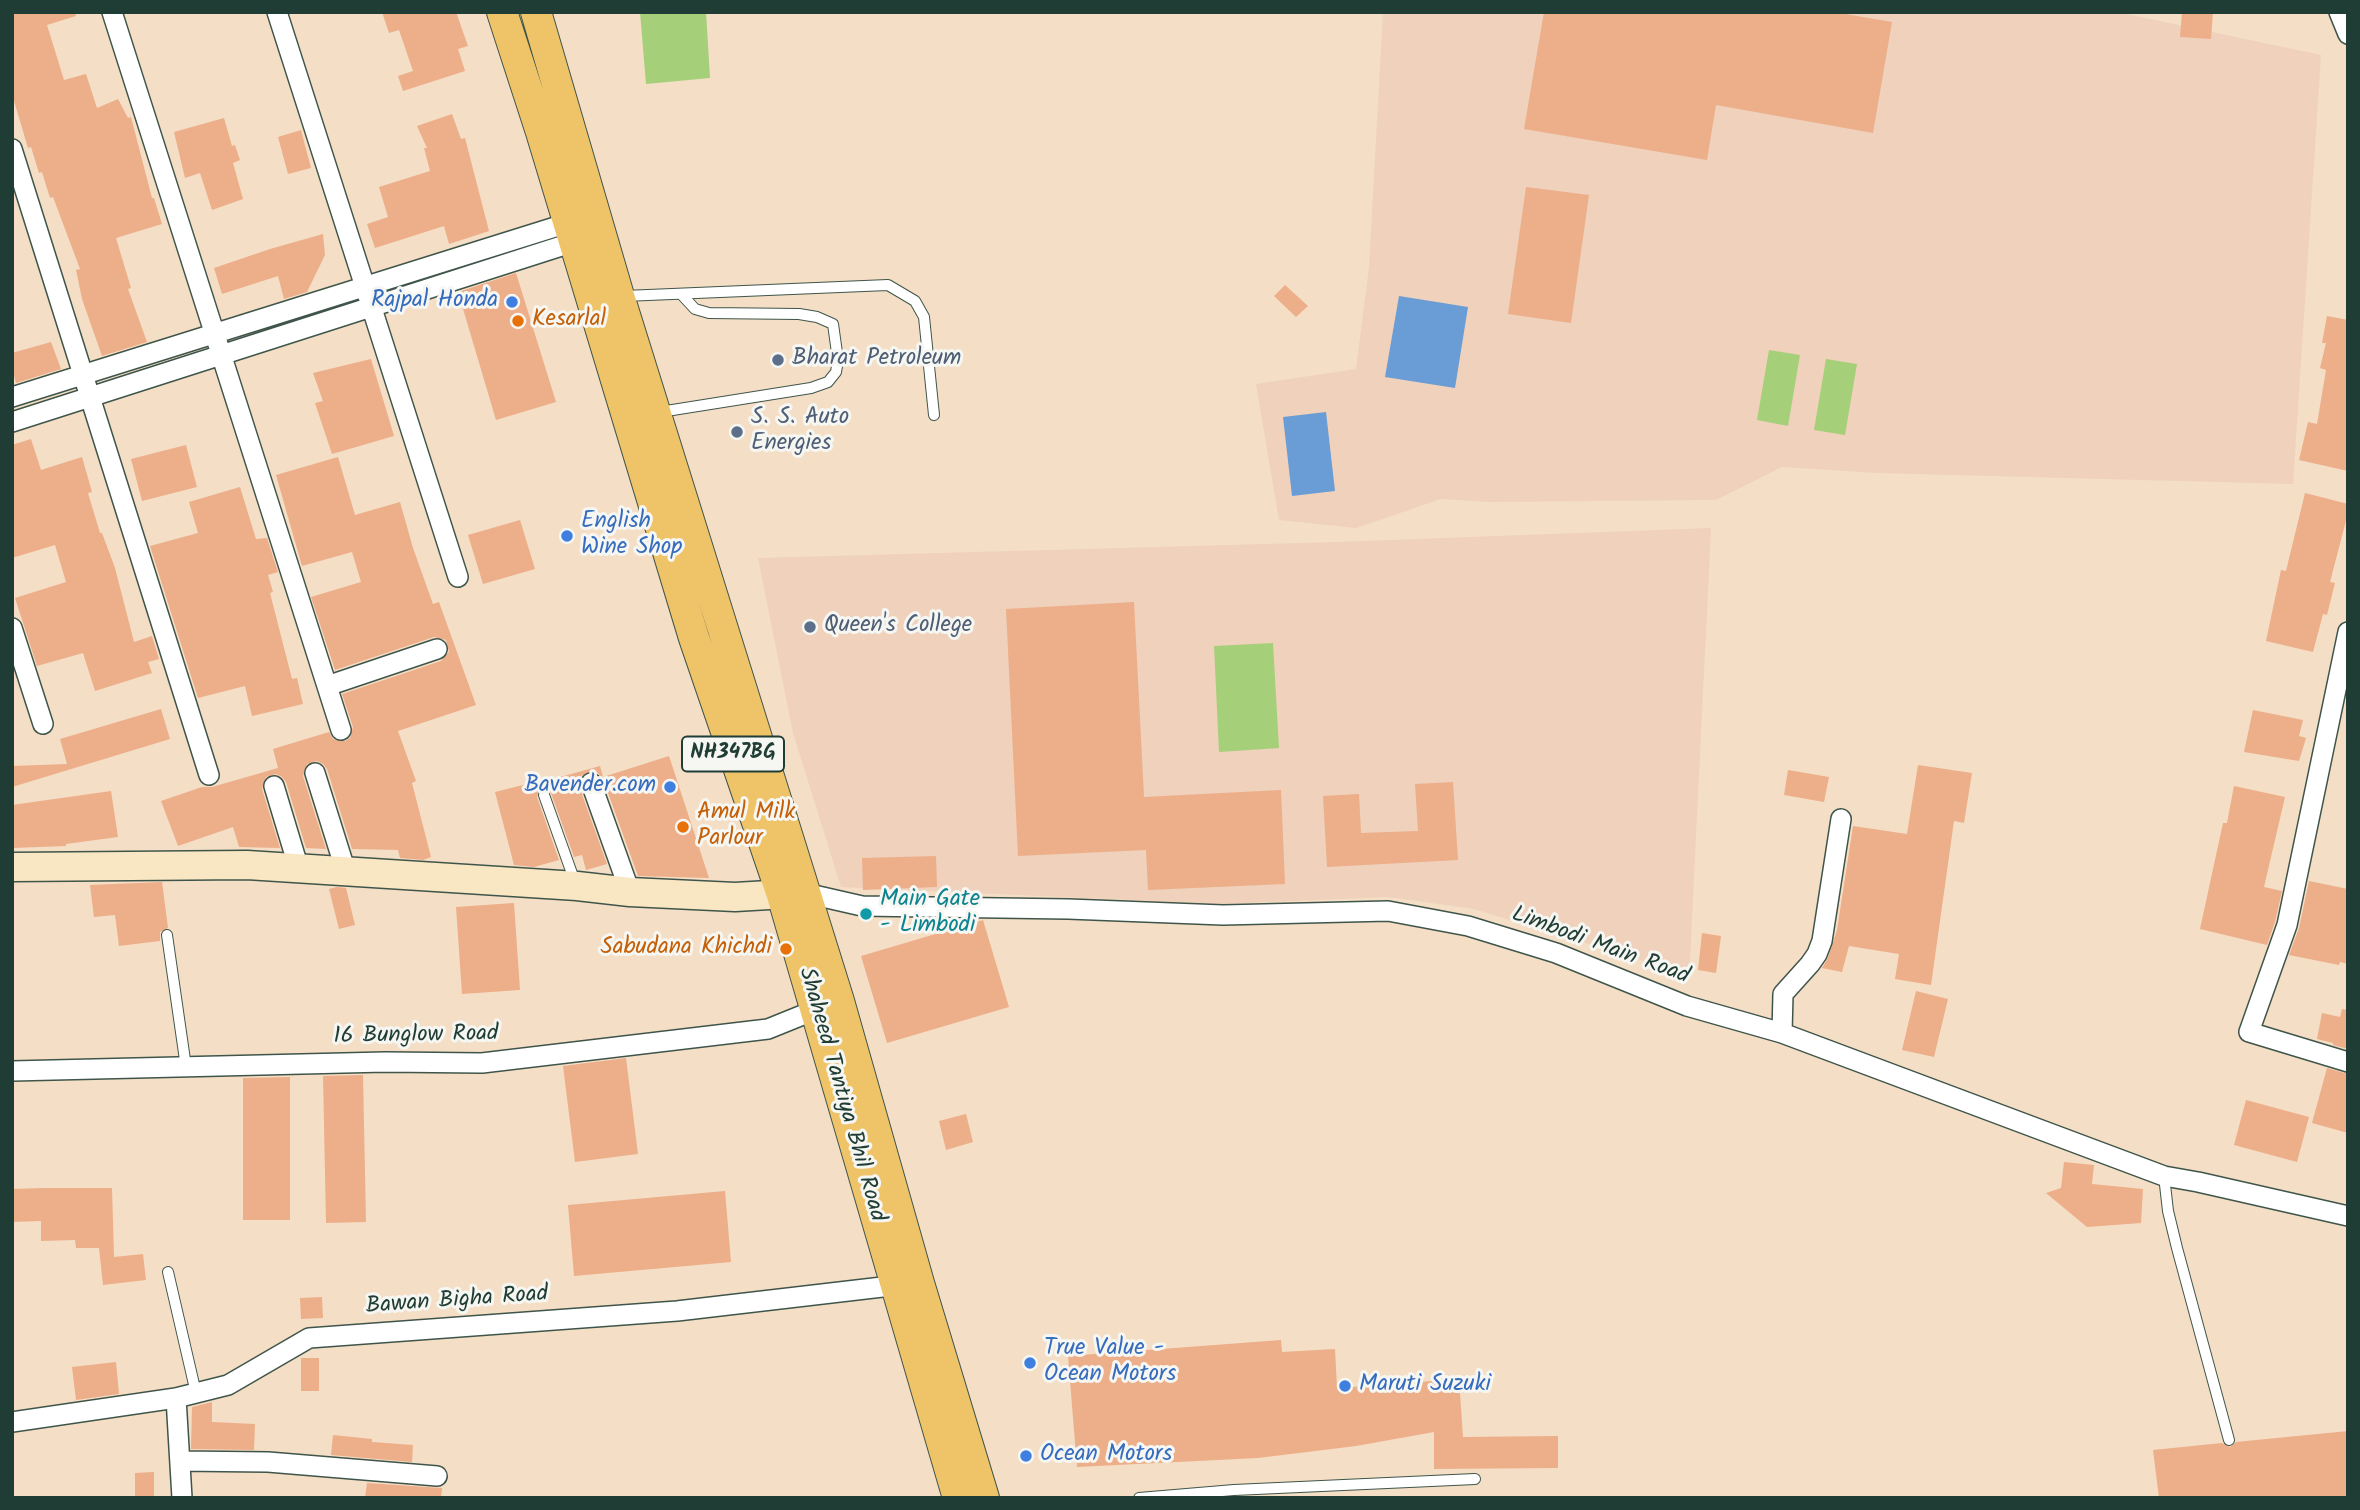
<!DOCTYPE html>
<style>
body{margin:0}
#map{position:relative;width:2360px;height:1510px;overflow:hidden;background:#f4dec5;font-family:Kalam,sans-serif}
canvas{display:block}
.frame{position:absolute;inset:0;border:14px solid #1f3d34;pointer-events:none}
</style>
<div id="map">
<canvas width="2360" height="1510"></canvas>
<div class="frame"></div>
</div>
<script>
const context = document.querySelector('canvas').getContext('2d');
context.lineJoin = 'round';
function fill(path, color) { context.fillStyle = color; context.fill(path, 'evenodd'); }
const toPath = rows => new Path2D(rows.map(r => 'M' + r).join(''));
function strokePath(path, color, width, dash) { context.strokeStyle = color; context.lineWidth = width; context.lineCap = dash ? 'butt' : 'round'; context.setLineDash(dash || []); context.stroke(path); }
function label(font, color, halo, rows, align = 'center') {
  context.font = font + ' Kalam,sans-serif'; context.lineWidth = 6; context.setLineDash([]); context.textBaseline = 'middle'; context.strokeStyle = halo; context.fillStyle = color; for (const [text, x, y, turn = 0] of rows) {
    context.save(); context.translate(x, y); context.rotate((+turn || 0) * Math.PI / 180); context.textAlign = isNaN(turn) ? turn : align; if (halo) context.strokeText(text, 0, 0); context.fillText(text, 0, 0); context.restore();
  }
}
const built = toPath([
 [1383,12,2117,12,2321,55,2293,484,1878,473,1782,467,1716,500,1489,502,1441,499,1356,528,1279,520,1256,384,1356,369,1369,267],
 [1711,528,1689,979,1638,959,1474,909,1388,897,1220,904,841,887,793,733,758,558,1337,542]
]);
const green = toPath([
 [640,12,706,12,710,78,646,84],
 [1769,350,1800,355,1788,426,1757,420],
 [1826,359,1857,364,1845,435,1814,430],
 [1273,643,1279,748,1219,752,1214,646]
]);
const water = toPath([
 [1399,296,1468,307,1455,388,1385,377],
 [1326,412,1335,491,1292,496,1283,417]
]);
const building = toPath([
 [12,12,75,12,76,16,47,25,64,80,86,74,97,108,118,99,128,118,131,117,152,198,154,198,162,224,116,238,131,288,128,289,147,342,102,356,82,299,76,270,80,269,53,197,50,198,42,172,39,173,31,147,28,148,12,94],
 [382,12,456,12,468,46,458,49,465,71,403,91,398,76,413,71,399,30,389,33],
 [1544,12,1834,12,1892,22,1873,133,1716,105,1707,160,1524,129],
 [2182,12,2213,12,2211,39,2180,37],
 [452,114,461,139,465,138,489,231,449,244,444,226,375,248,367,224,388,217,379,187,430,171,424,148,427,148,417,126],
 [224,118,232,146,235,145,240,160,233,163,243,199,212,210,200,173,185,178,174,132],
 [301,130,311,168,288,174,278,137],
 [1526,187,1589,195,1571,323,1508,314],
 [323,234,325,255,307,292,284,299,278,276,222,294,214,268,270,249],
 [516,273,556,402,496,420,458,292],
 [1285,285,1308,306,1296,317,1274,296],
 [2327,316,2348,320,2348,471,2299,460,2308,422,2317,424,2326,370,2320,368,2326,343,2322,343],
 [51,342,61,369,16,383,12,368,12,353],
 [371,359,394,436,332,454,315,403,323,401,313,373],
 [31,439,41,470,82,457,92,492,88,493,100,533,102,533,115,568,134,642,152,636,159,659,148,662,152,673,95,691,83,653,37,666,15,598,66,582,55,545,12,558,12,445],
 [186,445,197,487,142,501,131,459],
 [338,457,355,515,400,502,413,548,433,604,439,602,476,705,398,731,416,781,412,783,431,857,423,860,400,858,398,850,352,849,327,769,323,764,317,761,307,764,303,776,326,849,306,848,286,782,282,777,276,774,266,777,262,789,280,848,239,847,233,827,178,846,161,801,202,787,212,787,278,768,273,749,329,732,333,739,345,741,350,738,353,727,342,694,441,661,449,652,446,640,434,637,335,670,311,597,361,582,352,552,302,566,276,475],
 [240,487,256,539,267,538,278,572,268,575,273,592,270,593,292,679,297,678,303,704,252,716,245,686,198,698,150,546,198,533,189,502],
 [2305,493,2348,504,2348,513,2330,582,2335,583,2327,615,2323,614,2313,652,2266,641,2281,570,2286,571],
 [520,520,535,569,483,584,468,535],
 [1134,602,1144,797,1281,790,1285,884,1148,890,1146,850,1018,856,1006,609],
 [161,709,170,739,12,787,12,766,67,764,60,739],
 [2253,710,2303,720,2299,736,2306,738,2299,761,2244,752],
 [669,756,709,878,638,876,603,779,598,773,593,771,581,776,579,786,607,864,586,870,582,855,574,857,551,793,545,788,539,790,537,797,559,860,534,867,514,865,495,792,535,782,535,784,600,766,603,777],
 [1918,765,1972,773,1964,823,1954,821,1931,985,1895,979,1899,954,1849,946,1842,972,1822,968,1828,958,1837,930,1853,826,1907,834],
 [1788,770,1829,777,1824,802,1784,795],
 [1453,782,1458,860,1327,867,1323,796,1359,794,1361,833,1418,831,1415,784],
 [2234,786,2285,797,2264,887,2282,891,2275,922,2267,945,2200,929,2223,823,2227,823],
 [111,791,118,837,66,844,66,846,12,848,12,805],
 [936,856,937,887,863,890,862,858],
 [2309,881,2348,889,2348,964,2340,962,2339,965,2289,955,2299,928],
 [162,882,168,928,160,932,160,941,119,946,115,915,94,917,90,885],
 [337,887,346,888,355,925,339,929,329,889],
 [514,903,520,990,462,994,456,907],
 [983,920,1009,1007,887,1043,861,956],
 [1702,933,1721,936,1716,973,1698,970],
 [1916,991,1948,999,1934,1057,1902,1050],
 [2342,1009,2348,1010,2348,1049,2333,1045,2333,1043,2317,1039,2322,1013,2340,1017],
 [626,1058,638,1154,575,1162,563,1066],
 [2327,1068,2348,1074,2348,1133,2312,1123],
 [363,1075,366,1222,326,1223,323,1076],
 [290,1077,290,1220,243,1220,243,1078],
 [2246,1100,2309,1117,2297,1162,2234,1145],
 [966,1114,973,1142,946,1150,939,1121],
 [2064,1162,2094,1165,2092,1184,2143,1189,2141,1223,2087,1227,2046,1193,2061,1188],
 [44,1188,112,1188,114,1257,143,1254,146,1280,103,1285,99,1248,76,1248,75,1240,41,1241,41,1221,12,1222,12,1189],
 [725,1191,731,1262,574,1276,568,1205],
 [322,1297,323,1318,301,1319,300,1298],
 [1281,1340,1282,1352,1335,1349,1337,1388,1459,1379,1463,1437,1558,1436,1558,1468,1434,1469,1434,1432,1356,1446,1258,1458,1077,1467,1068,1356],
 [301,1358,319,1358,319,1391,301,1391],
 [116,1362,119,1394,76,1400,72,1367],
 [212,1402,212,1422,255,1424,254,1450,191,1449,192,1407],
 [2348,1431,2348,1498,2159,1498,2153,1450,2222,1443,2230,1447,2236,1442],
 [333,1435,372,1439,372,1442,413,1445,412,1462,331,1455],
 [154,1472,154,1498,135,1498,135,1473],
 [367,1483,442,1488,441,1498,365,1498]
]);
const lane = toPath([
 [624,296,888,285,915,301,924,317,934,415],
 [660,412,811,388,828,382,836,372,838,360,833,324,817,317,799,314,709,313,695,309,682,295],
 [544,795,575,882],
 [167,935,186,1067],
 [2164,1176,2168,1211,2177,1248,2229,1440],
 [168,1272,196,1393],
 [1139,1498,1234,1490,1475,1479]
]);
const street = toPath([
 [112,12,341,730],
 [277,12,458,577],
 [2339,12,2348,34],
 [12,149,209,775],
 [12,397,568,223],
 [12,422,574,242],
 [12,628,43,724],
 [2348,632,2287,925,2249,1032,2348,1062],
 [327,686,437,649],
 [315,773,346,872],
 [591,783,630,892],
 [274,786,299,869],
 [805,893,862,906,1068,909,1223,915,1388,911,1468,926,1556,953,1687,1006,1782,1033,2164,1176,2198,1182,2348,1216],
 [1782,1033,1783,994,1810,964,1817,954,1822,941,1841,819],
 [12,1071,385,1062,482,1063,768,1029,815,1010],
 [176,1398,182,1498],
 [12,1422,176,1398,228,1385,309,1338,677,1311,908,1284],
 [180,1461,268,1462,437,1476]
]);
const secondary = toPath([
 [12,867,247,865,577,886,630,892,735,897,803,893]
]);
const primary = toPath([
 [502,12,541,132,694,638,782,895,958,1498],
 [536,12,619,296,839,1001,919,1283,984,1498]
]);
const markers = [
 [512,302,7,"#3f7fe0"],
 [518,321,7,"#e8710a"],
 [778,360,7,"#5c6f8a"],
 [737,432,7,"#5c6f8a"],
 [567,536,7,"#3f7fe0"],
 [810,627,7,"#5c6f8a"],
 [670,787,7,"#3f7fe0"],
 [683,827,7,"#e8710a"],
 [866,914,7,"#0f9aa8"],
 [786,949,7,"#e8710a"],
 [1030,1363,7,"#3f7fe0"],
 [1345,1386,7,"#3f7fe0"],
 [1026,1456,7,"#3f7fe0"]
];
const shields = [
 [733,754,102]
];
const shieldNames = [
 ["NH347BG",733,754]
];
const shopNames = [
 ["Rajpal Honda",498,302,"right"],
 ["English",581,523],
 ["Wine Shop",581,549],
 ["Bavender.com",656,787,"right"],
 ["True Value -",1044,1350],
 ["Ocean Motors",1044,1376],
 ["Maruti Suzuki",1359,1386],
 ["Ocean Motors",1040,1456]
];
const foodNames = [
 ["Kesarlal",532,321],
 ["Amul Milk",697,814],
 ["Parlour",697,840],
 ["Sabudana Khichdi",772,949,"right"]
];
const serviceNames = [
 ["Bharat Petroleum",792,360],
 ["S. S. Auto",751,419],
 ["Energies",751,445],
 ["Queen's College",824,627]
];
const cultureNames = [
 ["Main Gate",880,901],
 ["- Limbodi",880,927]
];
const streetNames = [
 ["Limbodi Main Road",1600,947,20],
 ["16 Bunglow Road",416,1037,-1],
 ["Shaheed Tantiya Bhil Road",840,1095,74],
 ["Bawan Bigha Road",457,1302,-4]
];
fill(built, '#efd1bc');
fill(green, '#a6cf7a');
fill(water, '#6a9cd5');
fill(building, '#edae8a');
strokePath(lane, '#3f554a', 12);
strokePath(street, '#3f554a', 22);
strokePath(secondary, '#3f554a', 31);
strokePath(primary, '#3f554a', 32);
strokePath(lane, '#fff', 10);
strokePath(street, '#fff', 19);
strokePath(secondary, '#f9e7c3', 28);
strokePath(primary, '#efc469', 30);
for (const [x, y, r, color] of markers) { const dot = new Path2D(); dot.arc(x, y, r, 0, 2 * Math.PI); context.fillStyle = color; context.fill(dot); strokePath(dot, '#f6f6f2', 2.5); }
for (const [x, y, w] of shields) { const box = new Path2D(); box.roundRect(x - w / 2, y - 17.5, w, 35, 5); context.fillStyle = '#f6f6f2'; context.fill(box); strokePath(box, '#1f3d34', 2); }
label('bold 21px', '#1f3d34', null, shieldNames);
label('23px', '#366cbe', '#f6f6f2', shopNames, 'left');
label('23px', '#c56008', '#f6f6f2', foodNames, 'left');
label('23px', '#4e5e75', '#f6f6f2', serviceNames, 'left');
label('23px', '#0d838f', '#f6f6f2', cultureNames, 'left');
label('23px', '#1f3d34', '#f6f6f2', streetNames);
</script>
